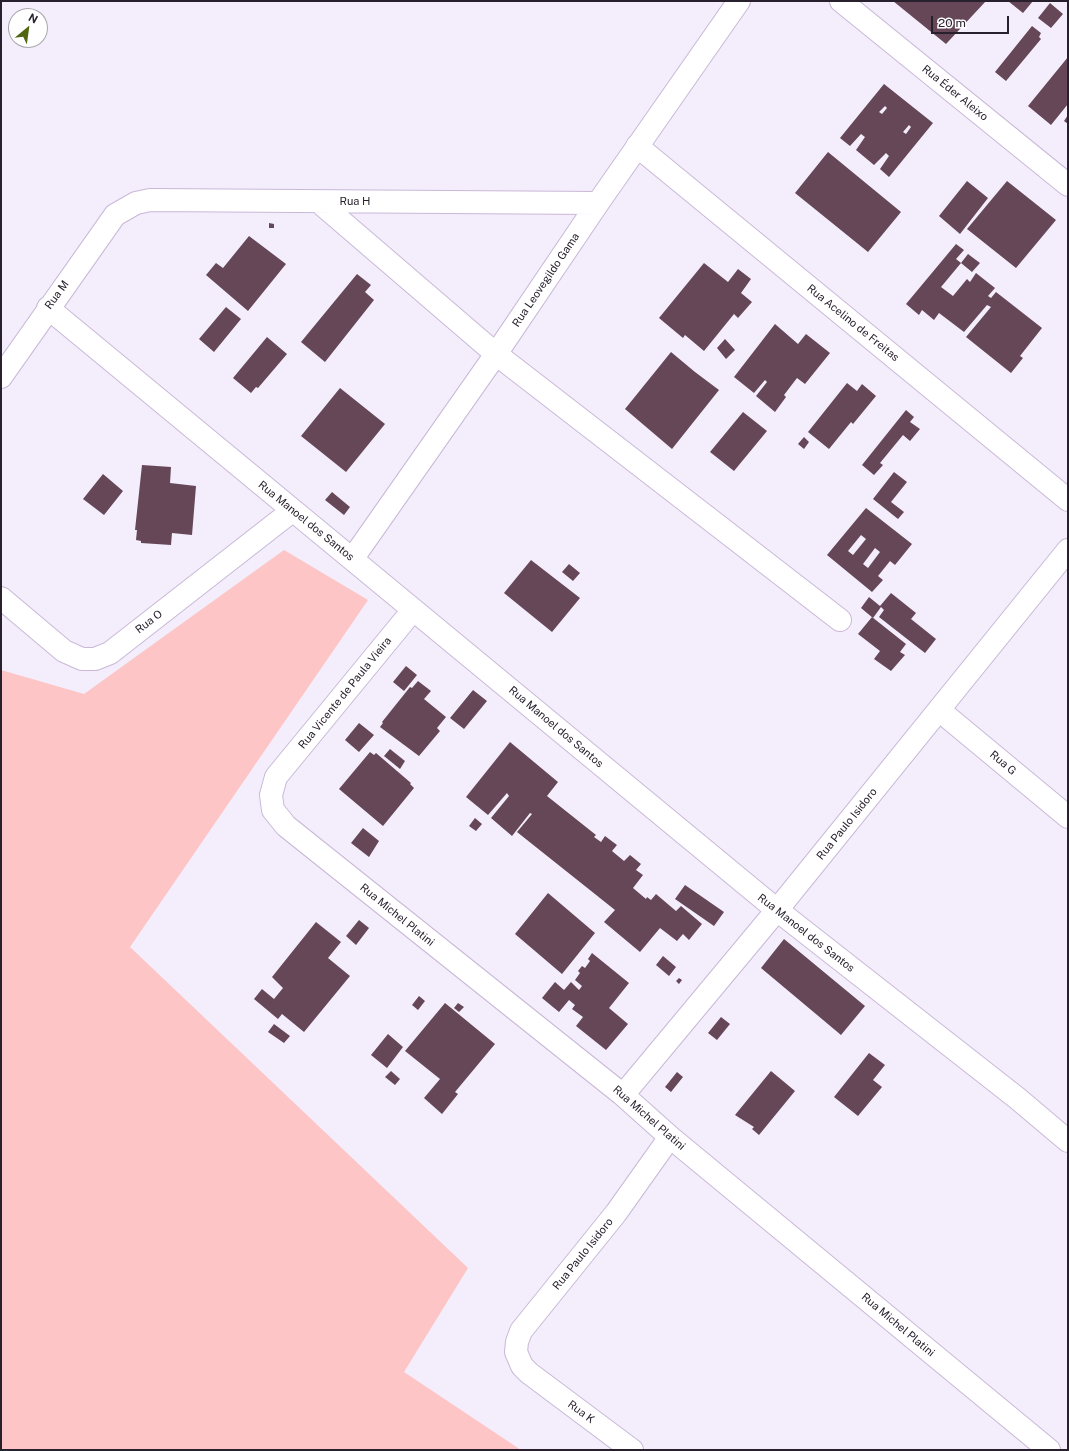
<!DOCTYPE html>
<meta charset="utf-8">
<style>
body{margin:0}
#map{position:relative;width:1069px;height:1451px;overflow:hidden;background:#f4edfb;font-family:"Public Sans",sans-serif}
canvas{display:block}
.frame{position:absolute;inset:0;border:2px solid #28212d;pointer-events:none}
.north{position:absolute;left:8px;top:8px;width:40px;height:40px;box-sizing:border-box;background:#fff;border:1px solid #a9a6ab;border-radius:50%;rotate:29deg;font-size:11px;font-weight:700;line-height:16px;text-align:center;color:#28212d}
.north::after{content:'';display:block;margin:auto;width:14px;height:18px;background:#506612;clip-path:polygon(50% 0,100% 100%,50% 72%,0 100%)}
.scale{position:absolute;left:931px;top:16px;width:78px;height:18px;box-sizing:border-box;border:2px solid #28212d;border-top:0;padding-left:5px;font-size:12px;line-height:14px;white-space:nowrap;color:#28212d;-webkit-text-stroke:3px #fff;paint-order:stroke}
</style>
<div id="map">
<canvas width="1069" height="1451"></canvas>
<div class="frame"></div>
<div class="north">N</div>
<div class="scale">20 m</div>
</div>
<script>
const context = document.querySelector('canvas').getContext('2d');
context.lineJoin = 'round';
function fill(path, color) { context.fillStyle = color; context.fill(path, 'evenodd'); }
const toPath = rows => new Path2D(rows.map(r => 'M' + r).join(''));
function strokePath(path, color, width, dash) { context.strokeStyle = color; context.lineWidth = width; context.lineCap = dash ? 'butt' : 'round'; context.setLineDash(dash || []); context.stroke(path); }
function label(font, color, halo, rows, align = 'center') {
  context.font = font + ' "Public Sans",sans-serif'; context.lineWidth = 4; context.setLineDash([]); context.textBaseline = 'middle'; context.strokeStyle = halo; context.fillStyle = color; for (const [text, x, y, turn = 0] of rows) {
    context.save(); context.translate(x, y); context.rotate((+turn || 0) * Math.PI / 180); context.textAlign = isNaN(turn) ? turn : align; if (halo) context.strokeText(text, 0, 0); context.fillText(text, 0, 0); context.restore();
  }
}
const green = toPath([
 [284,550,368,600,130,947,468,1268,404,1372,521,1450,1,1450,1,670,84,694]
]);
const building = toPath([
 [893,1,986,1,946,44],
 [1008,1,1033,1,1023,13],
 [1050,3,1063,14,1051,28,1038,18],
 [1032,26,1041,33,1039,37,1041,39,1006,81,995,72],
 [1068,57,1068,104,1051,125,1028,106],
 [884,84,933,123,889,177,880,169,889,156,886,153,874,165,856,150,865,137,861,134,850,146,840,138],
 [885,106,887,108,882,114,879,112],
 [909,125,911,127,906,134,903,132],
 [1068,115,1068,124,1064,121],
 [828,152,901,212,868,252,795,193],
 [967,181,988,198,960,234,939,216],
 [1007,181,1056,220,1016,268,967,229],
 [269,223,274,224,274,228,269,228],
 [249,236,286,264,248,311,206,275,216,263,223,268],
 [956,244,964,250,956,259,961,263,941,287,953,296,967,279,970,282,976,273,995,288,988,296,991,298,996,292,1042,328,1020,356,1023,358,1011,373,966,337,991,307,987,305,964,332,939,313,934,320,922,310,919,315,906,304],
 [968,254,980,263,972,272,961,263],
 [704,263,728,282,738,269,751,279,741,293,752,302,738,318,734,314,704,351,685,335,683,338,659,318],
 [357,274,371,285,365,292,374,300,325,362,301,342],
 [226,307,241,319,214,352,199,339],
 [775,324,798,344,806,334,830,353,805,384,797,378,784,395,786,397,775,412,756,396,767,382,765,380,754,393,734,377],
 [267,337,287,354,258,388,256,387,251,393,233,378],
 [725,339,735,350,726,359,717,348],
 [671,352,695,372,719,390,672,449,625,409],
 [847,383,857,391,862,384,876,396,853,424,851,422,829,449,808,432],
 [340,388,385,424,346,472,301,436],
 [906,410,914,417,910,422,920,429,910,441,903,435,880,463,883,465,874,475,862,465],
 [743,412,767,431,734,471,710,452],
 [804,437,809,442,804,449,798,444],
 [142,465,171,467,170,483,196,486,192,535,172,533,171,545,141,543,141,541,136,540,137,530,135,530],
 [894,472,907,482,891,502,904,512,898,519,873,499],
 [103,474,123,491,104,515,83,499],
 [332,492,350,507,344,515,325,500],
 [866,508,912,544,895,565,890,561,878,576,883,580,872,592,827,555],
 [861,535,866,539,853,555,848,551],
 [875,548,880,552,868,568,863,564],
 [531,560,580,598,552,632,504,593],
 [569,564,580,573,573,581,562,572],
 [891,593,916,613,911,619,936,639,925,653,879,617,884,610,881,607,873,618,861,608,869,597,880,606],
 [872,617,906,644,900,652,905,655,891,671,874,659,880,651,858,634],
 [406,666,417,675,404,691,393,682],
 [418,681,431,691,424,699,446,717,437,728,440,731,419,756,380,727,383,723,382,722,410,687,412,688],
 [473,690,487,701,464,729,450,718],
 [359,723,374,735,359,752,345,740],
 [510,742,558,782,547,796,596,835,594,837,601,842,605,836,617,845,612,851,624,861,630,855,641,864,636,870,643,875,633,888,646,899,647,897,651,900,656,894,676,911,681,906,702,924,689,940,683,934,677,941,660,928,640,952,604,922,615,910,517,832,532,814,530,813,512,836,491,818,509,796,507,793,488,815,466,797],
 [390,749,405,761,400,769,384,756],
 [370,752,374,755,376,753,411,783,410,784,414,788,383,826,339,789],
 [475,818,482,824,476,831,469,826],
 [363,828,379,841,369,857,351,843],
 [685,885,724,912,714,926,675,899],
 [548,893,595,933,562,974,515,934],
 [359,920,369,928,356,945,346,936],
 [316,922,341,942,328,958,350,976,304,1032,282,1014,278,1019,254,999,262,989,274,999,283,988,272,977],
 [784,939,865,1006,841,1035,761,968],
 [592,953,629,983,609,1008,628,1024,606,1050,576,1026,583,1017,572,1009,575,1005,569,1000,559,1012,542,998,555,982,564,990,571,982,579,990,582,986,575,980,580,973,578,971,582,966,585,968,590,961,588,959],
 [663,956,676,967,669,976,656,965],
 [679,978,682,980,679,984,676,981],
 [419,996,425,1001,418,1010,412,1005],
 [445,1003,495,1044,455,1092,458,1094,442,1114,424,1098,440,1079,405,1051],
 [458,1003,464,1007,459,1012,454,1008],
 [721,1017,730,1024,717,1040,708,1033],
 [274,1024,290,1036,284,1043,268,1032],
 [388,1034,403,1047,387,1068,371,1055],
 [869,1053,885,1065,873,1080,882,1087,858,1116,834,1097],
 [391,1071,400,1079,395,1085,385,1077],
 [771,1071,795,1091,759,1135,752,1129,754,1127,735,1115],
 [677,1072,683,1077,671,1092,665,1087]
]);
const minor = toPath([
 [841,1,1068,185],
 [637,146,1068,500],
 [319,202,496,354,840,620],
 [48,308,777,910,1017,1098,1068,1141],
 [1,377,115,215,136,203,150,200,598,203],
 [353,558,496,354,598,203,739,1],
 [1,598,64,651,82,659,95,659,110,653,292,511],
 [413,610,276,777,271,795,273,810,286,826,623,1095,670,1137,1049,1450],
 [939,710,1068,817],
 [623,1095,777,910,1068,550],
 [632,1450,529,1373,522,1366,516,1352,517,1342,521,1331,616,1213,670,1137]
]);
const streetNames = [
 ["Rua Éder Aleixo",955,93,39],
 ["Rua H",355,202],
 ["Rua Leovegildo Gama",546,280,-56],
 ["Rua M",57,295,-54],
 ["Rua Acelino de Freitas",853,323,39],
 ["Rua Manoel dos Santos",306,521,39],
 ["Rua O",149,622,-38],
 ["Rua Vicente de Paula Vieira",345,693,-51],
 ["Rua Manoel dos Santos",556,727,40],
 ["Rua G",1003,763,40],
 ["Rua Paulo Isidoro",847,824,-51],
 ["Rua Michel Platini",397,915,39],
 ["Rua Manoel dos Santos",806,933,38],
 ["Rua Michel Platini",649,1118,41],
 ["Rua Paulo Isidoro",583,1254,-51],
 ["Rua Michel Platini",898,1325,40],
 ["Rua K",581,1412,37]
];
fill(green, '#fdc5c5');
fill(building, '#654758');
strokePath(minor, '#c9b8d8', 24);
strokePath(minor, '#fff', 22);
label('11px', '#28212d', '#fff', streetNames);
</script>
